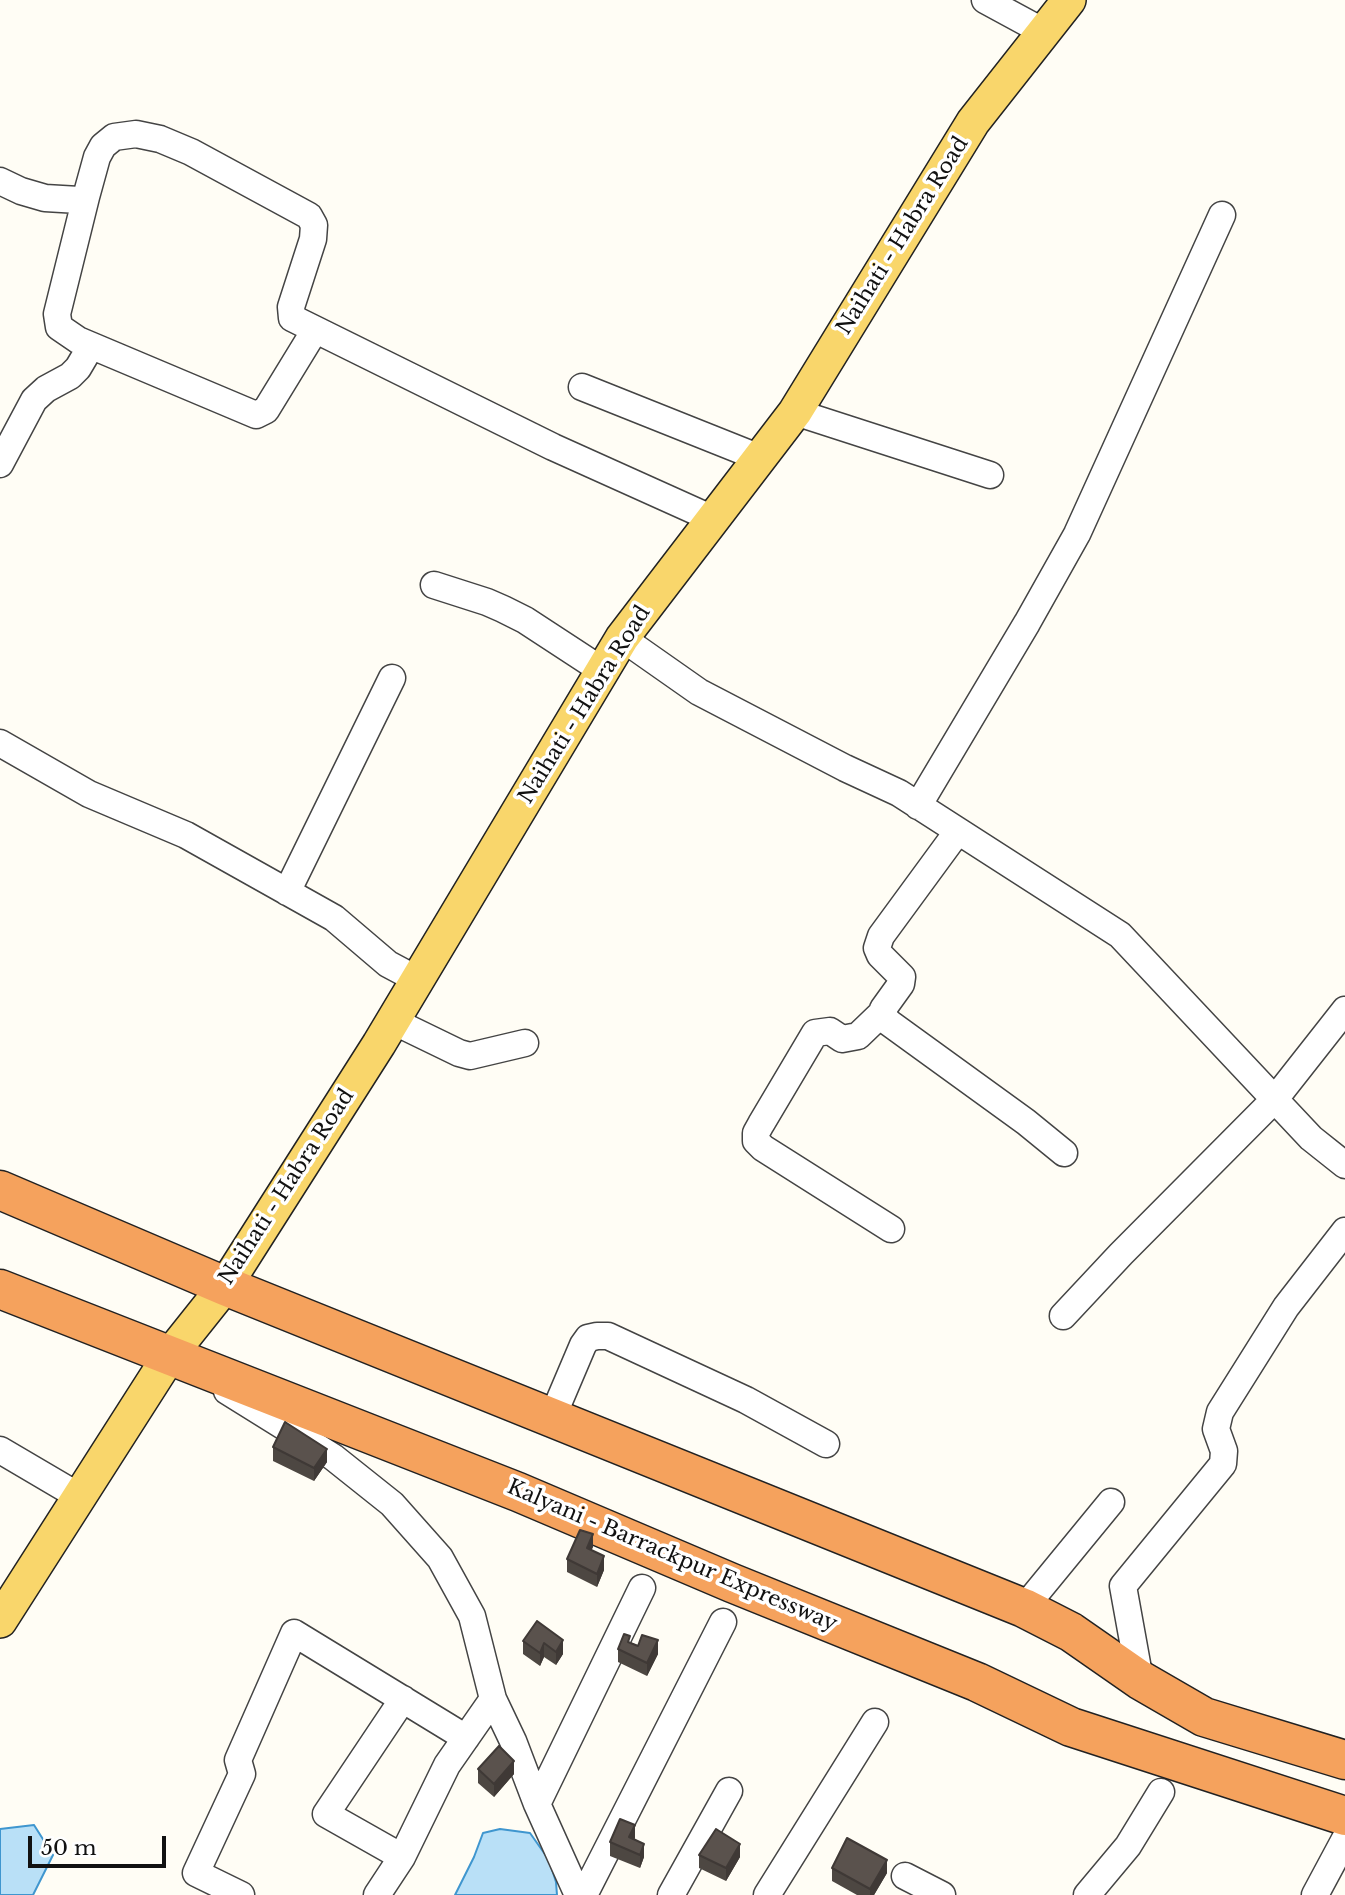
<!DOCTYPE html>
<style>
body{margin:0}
#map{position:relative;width:1345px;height:1895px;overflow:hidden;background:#fffdf5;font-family:"Libre Baskerville",serif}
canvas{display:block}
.scale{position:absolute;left:28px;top:1836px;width:138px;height:32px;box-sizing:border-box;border:4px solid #111;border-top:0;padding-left:9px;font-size:21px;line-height:24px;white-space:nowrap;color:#111;-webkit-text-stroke:5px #fff;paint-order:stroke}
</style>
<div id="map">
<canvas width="1345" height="1895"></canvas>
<div class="scale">50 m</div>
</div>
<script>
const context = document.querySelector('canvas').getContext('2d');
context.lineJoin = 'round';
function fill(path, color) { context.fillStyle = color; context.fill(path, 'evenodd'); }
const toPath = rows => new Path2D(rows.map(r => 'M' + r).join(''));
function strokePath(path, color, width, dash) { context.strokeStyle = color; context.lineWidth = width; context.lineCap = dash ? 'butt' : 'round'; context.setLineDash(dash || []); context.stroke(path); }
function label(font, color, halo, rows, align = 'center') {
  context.font = font + ' "Libre Baskerville",serif'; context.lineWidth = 7; context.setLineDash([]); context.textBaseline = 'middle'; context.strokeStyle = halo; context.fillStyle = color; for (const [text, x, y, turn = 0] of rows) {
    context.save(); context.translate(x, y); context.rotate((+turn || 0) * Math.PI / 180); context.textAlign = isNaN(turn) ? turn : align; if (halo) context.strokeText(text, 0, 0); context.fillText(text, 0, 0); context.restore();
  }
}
const water = toPath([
 [34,1825,53,1855,33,1895,0,1895,0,1829,34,1825],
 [500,1829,530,1833,549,1860,556,1882,557,1895,455,1895,474,1857,483,1833,500,1829]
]);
const minor = toPath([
 [985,0,1044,32],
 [0,181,21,191,45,198,79,200,86,197,97,157,103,146,114,137,136,134,160,139,191,152,309,216,314,225,313,239,291,307,292,318,553,447,713,519],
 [86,197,57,314,59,327,78,340,256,415,266,410,315,330],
 [582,387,760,458],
 [795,412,990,475],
 [0,464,34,400,46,389,70,376,78,368,91,346],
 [434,585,487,602,503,609,525,620,603,671],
 [622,638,699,692,845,768,899,793,1120,935,1311,1138,1345,1165],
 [0,743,89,794,186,835,334,918,388,964,418,980],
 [918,806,1027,623,1077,534,1222,215],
 [958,831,881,936,877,948,880,955,902,977,901,984,883,1009,884,1016,888,1022,1026,1122,1064,1153],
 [287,892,392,678],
 [883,1012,858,1036,842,1039,830,1031,815,1033,761,1124,756,1133,756,1141,763,1148,891,1229],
 [393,1021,459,1053,470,1056,525,1043],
 [1063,1316,1121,1254,1275,1099,1345,1010],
 [227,1391,333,1457,392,1504,440,1558,472,1616,493,1699,513,1741,537,1804,578,1895],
 [552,1418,583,1345,588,1338,597,1336,608,1336,746,1400,826,1444],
 [0,1450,80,1497],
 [1024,1608,1111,1502],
 [1140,1680,1123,1586,1223,1464,1224,1451,1216,1429,1220,1412,1286,1307,1345,1231],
 [537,1804,642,1588],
 [402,1857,326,1814,403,1699],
 [905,1876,942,1895],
 [241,1895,196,1873,242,1774,238,1760,294,1633,466,1738],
 [377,1895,402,1857,447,1765,493,1699],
 [584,1895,723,1622],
 [671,1895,729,1791],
 [767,1895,875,1722],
 [1087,1895,1128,1846,1161,1792],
 [1315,1895,1345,1839]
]);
const major = toPath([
 [0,1621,170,1355,225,1286,379,1044,622,638,795,412,973,122,1069,0]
]);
const highway = toPath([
 [0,1190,225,1286,1024,1608,1071,1632,1140,1680,1204,1717,1345,1760],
 [0,1289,518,1492,732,1583,977,1682,1071,1727,1345,1816]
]);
const wall = toPath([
 [273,1447,327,1462,314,1481,273,1461],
 [593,1547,591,1550,604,1570,597,1587,567,1572,567,1559],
 [537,1621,563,1654,556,1665,544,1657,540,1666,523,1654,523,1641],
 [630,1642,658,1654,647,1676,618,1662,618,1649],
 [478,1769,514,1774,494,1797,478,1783],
 [635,1838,634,1839,644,1857,640,1868,610,1856,610,1842],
 [699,1855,740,1857,726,1881,699,1868],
 [832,1868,887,1873,874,1895,857,1895,832,1881]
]);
const shadedWall = toPath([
 [327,1449,327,1462,314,1481,314,1468],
 [593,1534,593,1547,587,1561,587,1548],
 [604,1556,604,1570,597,1587,597,1574],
 [563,1640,563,1654,556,1665,556,1652],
 [658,1640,658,1654,647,1676,647,1663],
 [544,1643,544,1657,540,1666,540,1653],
 [514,1761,514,1774,494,1797,494,1784],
 [635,1825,635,1838,629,1850,629,1837],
 [644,1844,644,1857,640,1868,640,1855],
 [740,1844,740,1857,726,1881,726,1868],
 [887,1860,887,1873,874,1895,870,1895,870,1889]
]);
const building = toPath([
 [285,1422,327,1449,314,1468,273,1447,285,1422],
 [580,1530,593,1534,587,1548,604,1556,597,1574,567,1559,580,1530],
 [537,1621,563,1640,556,1652,544,1643,540,1653,523,1641,537,1621],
 [624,1634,630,1636,628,1642,638,1646,642,1635,658,1640,647,1663,618,1649,624,1634],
 [499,1746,514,1761,494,1784,478,1769,499,1746],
 [620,1819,635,1825,629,1837,644,1844,640,1855,610,1842,620,1819],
 [716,1829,740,1844,726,1868,699,1855,716,1829],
 [847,1838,887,1860,870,1889,832,1868,847,1838]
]);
const streetNames = [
 ["Naihati - Habra Road",903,236,-58],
 ["Naihati - Habra Road",585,705,-58],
 ["Naihati - Habra Road",287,1187,-57],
 ["Kalyani - Barrackpur Expressway",672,1556,23]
];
fill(water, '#b9e0f7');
strokePath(water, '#3f96cf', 2);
strokePath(minor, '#444', 29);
strokePath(major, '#222', 36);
strokePath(highway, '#222', 41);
strokePath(minor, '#fff', 26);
strokePath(major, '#f9d66b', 33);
strokePath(highway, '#f5a25d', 38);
fill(wall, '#4d4742');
fill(shadedWall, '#3f3936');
fill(building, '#5a524d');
strokePath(building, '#3f3936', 2);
label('21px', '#111', '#fff', streetNames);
</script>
